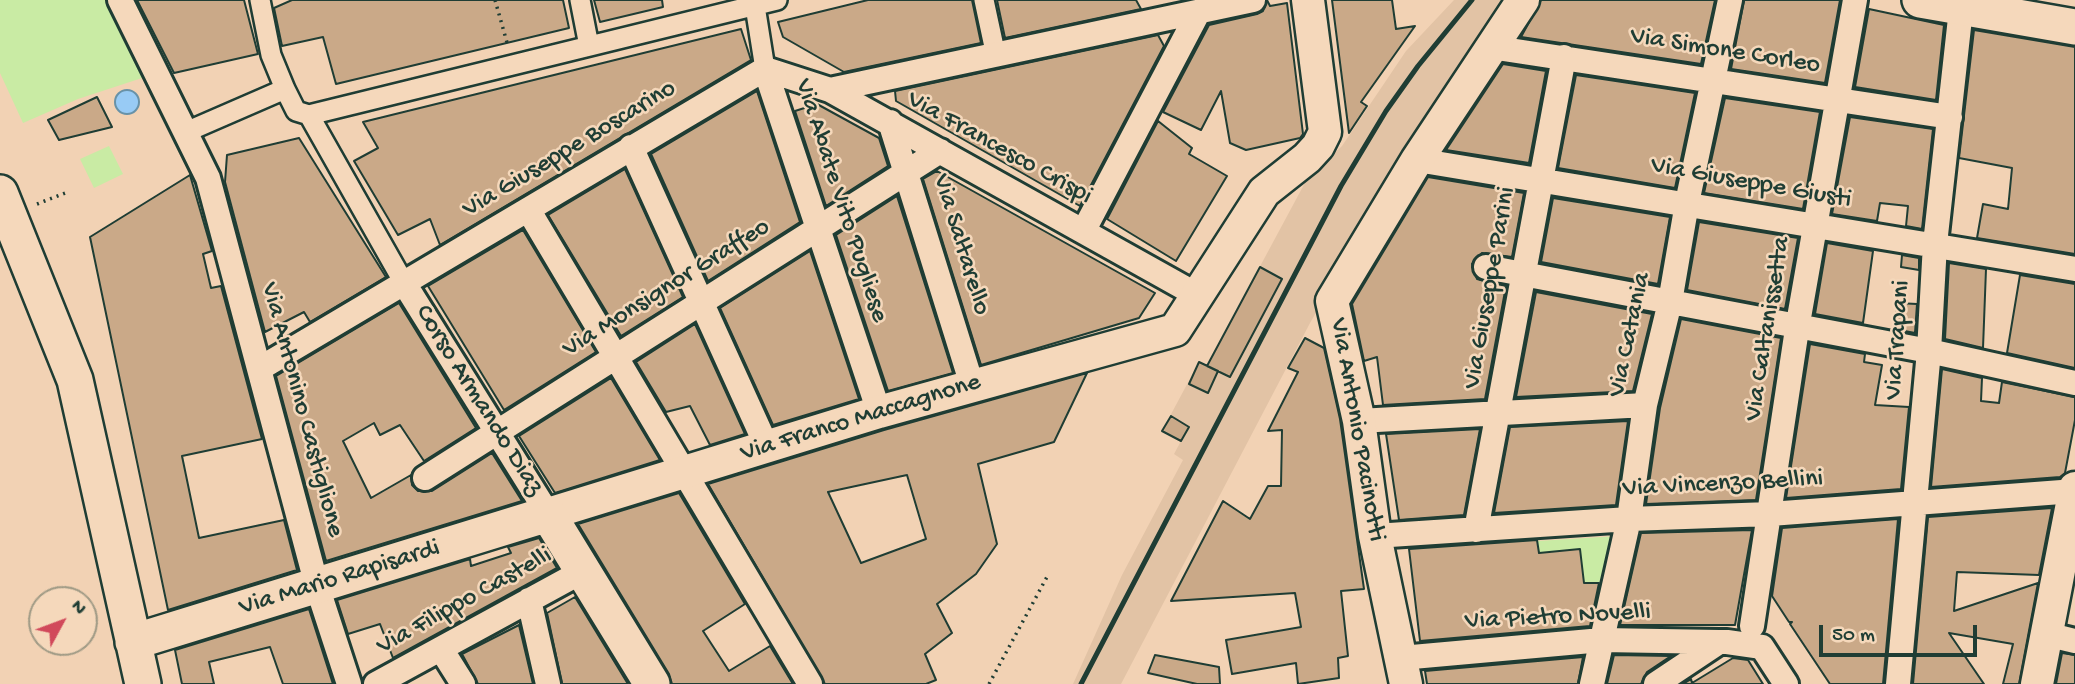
<!DOCTYPE html>
<style>
body{margin:0}
#map{position:relative;width:2075px;height:684px;overflow:hidden;background:#f2d2b4;font-family:"Gochi Hand",sans-serif}
canvas{display:block}
.north{position:absolute;left:28px;top:586px;width:70px;height:70px;box-sizing:border-box;background:#f5d8bb;border:2px solid #9f9a85;border-radius:50%;rotate:49deg;font-size:19px;font-weight:700;line-height:28px;text-align:center;color:#1f3d34}
.north::after{content:'';display:block;margin:auto;width:24px;height:32px;background:#d1495b;clip-path:polygon(50% 0,100% 100%,50% 72%,0 100%)}
.scale{position:absolute;left:1819px;top:625px;width:158px;height:32px;box-sizing:border-box;border:4px solid #1f3d34;border-top:0;padding-left:9px;font-size:21px;line-height:24px;white-space:nowrap;color:#1f3d34;-webkit-text-stroke:5px #f5d8bb;paint-order:stroke}
</style>
<div id="map">
<canvas width="2075" height="684"></canvas>
<div class="north">N</div>
<div class="scale">50 m</div>
</div>
<script>
const context = document.querySelector('canvas').getContext('2d');
context.lineJoin = 'round';
function fill(path, color) { context.fillStyle = color; context.fill(path, 'evenodd'); }
const toPath = rows => new Path2D(rows.map(r => 'M' + r).join(''));
function strokePath(path, color, width, dash) { context.strokeStyle = color; context.lineWidth = width; context.lineCap = dash ? 'butt' : 'round'; context.setLineDash(dash || []); context.stroke(path); }
function label(font, color, halo, rows, align = 'center') {
  context.font = font + ' "Gochi Hand",sans-serif'; context.lineWidth = 5; context.setLineDash([]); context.textBaseline = 'middle'; context.strokeStyle = halo; context.fillStyle = color; for (const [text, x, y, turn = 0] of rows) {
    context.save(); context.translate(x, y); context.rotate((+turn || 0) * Math.PI / 180); context.textAlign = isNaN(turn) ? turn : align; if (halo) context.strokeText(text, 0, 0); context.fillText(text, 0, 0); context.restore();
  }
}
const built = toPath([
 [1454,0,1507,0,1373,214,1310,323,1121,684,1073,684,1122,575,1183,460,1174,454,1181,441,1162,431,1199,362,1207,365,1307,179,1342,146,1406,51]
]);
const green = toPath([
 [0,0,109,0,142,78,78,99,23,123,0,73],
 [109,146,123,174,94,188,80,159],
 [1618,536,1606,583,1584,583,1580,550,1539,553,1537,541]
]);
const water = toPath([
 '115 102a12 12 0 1 1 24 0a12 12 0 1 1-24 0Z'
]);
const building = toPath([
 [137,0,244,0,258,54,174,73,137,0],
 [292,0,563,0,569,28,336,84,323,37,282,46,274,8,292,0],
 [594,0,662,0,663,7,600,22,594,0],
 [868,0,972,0,981,43,844,72,783,37,778,22,868,0],
 [997,0,1136,0,1141,9,1005,38,997,0],
 [1267,0,1270,6,1287,3,1303,134,1300,138,1246,150,1230,143,1221,91,1201,130,1163,112,1209,25,1257,14,1263,11,1267,0],
 [1332,0,1392,0,1396,29,1415,26,1361,102,1367,106,1349,133,1332,0],
 [1541,0,1715,0,1701,64,1521,37,1541,0],
 [1744,0,1840,0,1825,83,1731,69,1744,0],
 [1869,9,1944,25,1936,100,1855,87,1869,9],
 [741,29,751,60,440,245,430,219,398,235,354,161,378,148,363,122,741,29],
 [1974,30,2075,47,2075,254,1977,238,1983,204,2008,209,2012,168,1959,158,1974,30],
 [1158,35,1164,46,1080,206,896,101,895,91,1158,35],
 [1503,64,1546,71,1529,163,1446,150,1503,64],
 [1576,75,1695,93,1675,188,1558,168,1576,75],
 [757,91,800,222,708,281,651,154,757,91],
 [97,97,112,127,59,140,48,120,97,97],
 [1725,98,1820,112,1803,209,1704,193,1725,98],
 [817,104,879,138,888,166,826,206,795,111,817,104],
 [1850,117,1933,129,1922,229,1906,226,1908,206,1880,203,1877,221,1832,214,1850,117],
 [1158,121,1192,148,1189,154,1227,176,1176,261,1107,219,1158,121],
 [299,138,386,277,310,322,304,312,265,332,225,182,227,155,299,138],
 [625,169,683,297,621,336,548,215,625,169],
 [937,171,1155,293,1139,318,981,365,923,179,937,171],
 [190,175,212,251,203,254,211,288,221,286,262,439,182,456,199,538,284,520,297,570,168,610,90,237,190,175],
 [1428,177,1524,193,1512,257,1482,253,1472,264,1477,279,1506,286,1485,399,1383,405,1377,357,1364,361,1352,304,1428,177],
 [897,196,953,373,888,391,836,235,897,196],
 [1553,198,1670,217,1658,284,1541,262,1553,198],
 [1699,222,1798,238,1785,309,1687,290,1699,222],
 [523,230,596,352,504,410,428,286,523,230],
 [1827,243,1873,251,1863,323,1815,314,1827,243],
 [810,251,859,399,773,425,720,308,810,251],
 [1902,255,1919,258,1919,270,1901,267,1902,255],
 [1949,263,1986,269,1983,348,1945,339,1949,263],
 [1260,267,1282,279,1230,377,1207,366,1260,267],
 [2020,275,2075,284,2075,368,2007,353,2020,275],
 [1536,292,1652,314,1633,391,1516,397,1536,292],
 [399,303,476,428,424,461,400,425,380,435,374,423,343,441,371,498,411,475,412,485,418,491,432,491,492,453,522,501,326,561,276,376,399,303],
 [1897,303,1917,304,1915,333,1894,329,1897,303],
 [1681,319,1781,338,1756,500,1646,504,1660,408,1681,319],
 [695,324,745,434,710,445,690,406,666,412,636,362,695,324],
 [1305,338,1324,348,1340,419,1364,589,1341,591,1348,656,1338,658,1339,678,1298,684,1296,663,1232,674,1226,640,1301,627,1295,593,1171,601,1223,501,1250,519,1268,486,1281,486,1282,430,1268,431,1298,372,1288,368,1305,338],
 [1810,344,1865,354,1864,362,1882,365,1875,405,1909,407,1901,489,1786,498,1810,344],
 [1199,362,1218,371,1208,393,1189,384,1199,362],
 [1942,369,1982,378,1981,401,1999,403,2002,382,2075,397,2075,420,2065,473,2060,477,1931,487,1942,369],
 [1087,373,1054,442,978,464,997,544,976,574,937,604,952,633,925,654,936,680,926,684,825,684,708,484,884,430,1087,373],
 [907,475,926,539,861,563,828,492,907,475],
 [611,378,660,460,555,493,519,436,611,378],
 [1171,416,1189,427,1181,441,1162,431,1171,416],
 [1628,421,1616,505,1494,513,1510,427,1628,421],
 [1480,429,1464,515,1399,520,1386,434,1480,429],
 [679,493,745,604,703,631,729,671,770,646,793,684,672,684,669,674,578,524,679,493],
 [2052,508,2039,575,1957,572,1954,611,2038,583,2019,684,2003,684,2013,644,1949,633,1984,684,1913,684,1928,517,2052,508],
 [1898,519,1883,684,1830,684,1790,624,1792,622,1789,622,1772,596,1782,528,1898,519],
 [1752,530,1735,625,1620,625,1641,533,1752,530],
 [539,538,557,568,393,658,380,624,348,634,337,600,470,559,471,566,511,553,508,547,539,538],
 [1537,540,1539,553,1580,549,1584,583,1599,583,1590,626,1420,641,1409,549,1537,540],
 [575,597,628,684,562,684,547,613,575,597],
 [309,609,333,684,283,684,270,647,209,662,214,684,182,684,175,650,309,609],
 [519,625,533,684,478,684,462,654,519,625],
 [2062,653,2075,655,2075,684,2056,684,2062,653],
 [1155,655,1219,667,1220,684,1197,684,1148,673,1155,655],
 [1614,655,1671,656,1647,672,1641,684,1607,684,1614,655],
 [1583,657,1578,684,1427,684,1425,671,1583,657],
 [1733,658,1748,660,1763,684,1683,684,1691,679,1692,683,1733,658]
]);
const path = toPath([
 [495,0,508,46],
 [37,204,68,192],
 [989,684,1048,575]
]);
const pedestrian = toPath([
 [260,0,271,55,285,89,296,111,309,115],
 [580,0,589,46],
 [984,0,996,56],
 [755,6,765,69],
 [309,115,777,0],
 [309,115,404,283],
 [186,132,285,89]
]);
const minor = toPath([
 [120,0,208,178,317,586,349,684],
 [1490,47,1950,117],
 [765,69,830,90,1197,295],
 [765,69,879,412],
 [830,90,1253,0],
 [890,122,972,385],
 [631,147,767,447],
 [1417,160,2075,269],
 [529,211,810,684],
 [1084,230,1198,13],
 [1486,267,1929,351,2075,383],
 [404,283,548,514],
 [259,369,765,69],
 [1359,421,1645,405],
 [425,478,940,151],
 [1476,530,1564,57],
 [1375,536,1629,519,1770,514,2075,491],
 [529,600,548,684],
 [1752,626,1797,329,1855,0],
 [2046,634,2075,641],
 [441,649,463,684],
 [1401,658,1602,640,1719,642],
 [376,684,583,571],
 [1592,684,1629,519,1645,405,1670,302,1687,203,1730,0],
 [1656,684,1719,642,1727,642,1762,647,1786,684],
 [1898,684,1929,351,1935,244,1962,0]
]);
const tertiary = toPath([
 [548,514,879,412,1175,330,1264,192,1307,158,1318,146,1325,132,1308,0],
 [1406,684,1375,536,1359,421,1332,301,1417,160,1523,0],
 [2037,684,2075,488]
]);
const secondary = toPath([
 [1920,0,2075,27],
 [0,193,75,380,143,684],
 [133,642,548,514,652,684]
]);
const rail = toPath([
 [1081,684,1341,186,1386,111,1418,66,1472,0]
]);
const streetNames = [
 ["Via Simone Corleo",1725,52,9],
 ["Via Francesco Crispi",999,149,29],
 ["Via Giuseppe Boscarino",570,150,-31],
 ["Via Giuseppe Giusti",1751,184,10],
 ["Via Abate Vito Pugliese",840,201,72],
 ["Via Saltarello",960,245,73],
 ["Via Giuseppe Parini",1491,288,-80],
 ["Via Monsignor Graffeo",667,289,-32],
 ["Via Caltanissetta",1769,329,-81],
 ["Via Catania",1631,335,-78],
 ["Via Trapani",1899,340,-86],
 ["Corso Armando Diaz",478,401,58],
 ["Via Antonino Castiglione",301,410,75],
 ["Via Franco Maccagnone",861,419,-17],
 ["Via Antonio Pacinotti",1356,430,80],
 ["Via Vincenzo Bellini",1723,485,-3],
 ["Via Mario Rapisardi",340,579,-17],
 ["Via Filippo Castelli",465,602,-29],
 ["Via Pietro Novelli",1558,618,-3]
];
fill(built, '#e2c3a5');
fill(green, '#c9eba4');
fill(water, '#98cbf5');
strokePath(water, '#6892a8', 2);
fill(building, '#caa988');
strokePath(building, '#1f3d34', 2);
strokePath(pedestrian, '#1f3d34', 24);
strokePath(minor, '#1f3d34', 30);
strokePath(tertiary, '#1f3d34', 37);
strokePath(secondary, '#1f3d34', 40);
strokePath(path, '#1f3d34', 3.5, [2, 5]);
strokePath(pedestrian, '#f5d8bb', 19);
strokePath(minor, '#f5d8bb', 24);
strokePath(tertiary, '#f5d8bb', 32);
strokePath(secondary, '#f5d8bb', 35);
strokePath(rail, '#1f3d34', 5);
label('26px', '#1f3d34', '#f5d8bb', streetNames);
</script>
